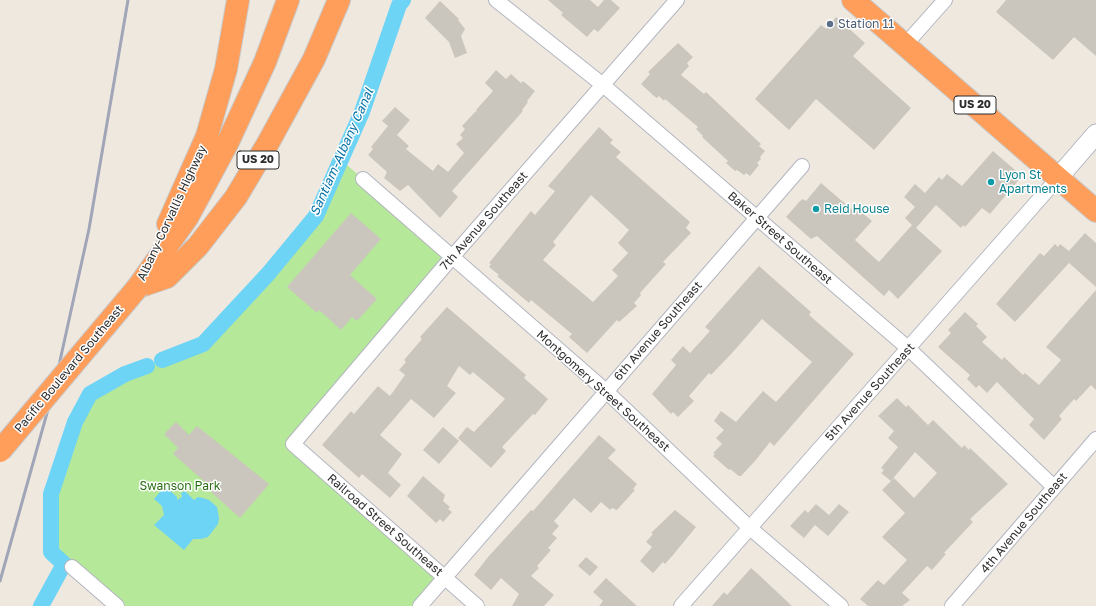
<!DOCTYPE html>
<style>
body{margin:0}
canvas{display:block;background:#efe8df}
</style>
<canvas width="1096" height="606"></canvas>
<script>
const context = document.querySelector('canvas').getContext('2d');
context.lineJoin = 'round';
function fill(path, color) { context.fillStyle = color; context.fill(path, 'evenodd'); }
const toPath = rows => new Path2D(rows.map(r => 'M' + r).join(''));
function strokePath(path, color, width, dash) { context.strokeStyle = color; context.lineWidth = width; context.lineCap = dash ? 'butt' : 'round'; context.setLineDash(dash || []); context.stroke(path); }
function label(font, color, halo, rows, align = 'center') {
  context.font = font + ' "Golos Text",sans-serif'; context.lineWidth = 3; context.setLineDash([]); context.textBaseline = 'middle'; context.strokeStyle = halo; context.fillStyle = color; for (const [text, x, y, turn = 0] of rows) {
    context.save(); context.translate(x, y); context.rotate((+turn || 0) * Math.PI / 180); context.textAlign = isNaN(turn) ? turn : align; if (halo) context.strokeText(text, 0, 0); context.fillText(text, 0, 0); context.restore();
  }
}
const green = toPath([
 [341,160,453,256,293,444,445,577,420,606,114,606,51,552,51,494,75,422,90,394,125,374,203,344,268,274,316,216]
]);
const water = toPath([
 [165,486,177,497,177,500,182,497,181,493,185,491,194,500,198,497,203,498,209,500,217,507,219,518,218,524,208,537,201,539,193,539,184,550,154,525,164,515,162,506,154,499]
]);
const canal = toPath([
 [162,360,203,344,268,274,316,216,362,112,399,5,403,0],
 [41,606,64,564,51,552,51,494,75,422,90,394,125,374,147,366]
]);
const building = toPath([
 [548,0,590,0,598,7,604,0,611,0,620,8,598,32,594,29,587,37,561,15,563,13],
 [1006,0,1096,0,1096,56,1074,37,1053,60,996,12],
 [440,1,459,19,458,20,465,29,461,36,467,53,455,58,449,42,425,18],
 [836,17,865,43,853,56,911,108,874,150,816,99,789,130,755,99,821,25,826,29],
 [678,43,693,57,687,63,689,66,681,75,704,94,706,92,761,144,759,146,765,151,760,157,761,159,757,163,759,165,750,176,746,173,744,175,737,170,735,171,726,163,728,161,702,137,703,136,696,129,698,127,665,99,664,101,659,96,657,98,654,96,641,84,650,74,648,72],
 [496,70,506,79,511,74,521,83,523,81,535,91,527,101,528,102,522,110,523,111,452,191,458,197,440,218,408,185,400,191,384,178,387,172,368,155,373,149,371,147,388,126,382,121,395,107,410,120,397,135,409,146,406,149,433,171,438,164,448,172,464,153,456,144,463,138,460,135,465,129,462,126,476,111,478,113,476,110,493,91,485,83],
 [599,127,613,140,610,143,621,152,616,157,690,222,686,228,691,233,663,262,666,264,640,293,641,295,634,303,637,306,619,322,617,320,587,353,569,337,572,334,531,300,529,303,497,276,499,275,489,267,491,264,489,263,531,211,535,215,555,191,548,186],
 [591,195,629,230,618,243,628,253,612,270,618,276,593,302,543,260,556,245,553,242],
 [993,151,1022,176,990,214,982,208,965,227,963,225,961,228,936,205,916,228,942,251,898,299,889,290,884,296,817,236,811,239,786,217,800,201,803,199,806,201,821,183,856,213,859,210,872,221,855,240,879,262,912,225,905,218,915,207,904,197,915,184,925,193,939,177,942,180,947,174,962,186],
 [351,213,381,239,350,275,377,299,357,321,352,317,341,330,319,310,317,313,287,287],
 [1085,233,1096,243,1096,287,1069,263,1015,322,996,304,1040,253,1044,256,1055,244,1058,247,1060,244,1069,251],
 [759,266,811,312,809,315,854,354,774,446,770,442,755,461,741,476,739,476,730,469,729,470,713,456,715,454,713,453,722,444,716,438,724,430,714,421,721,411,736,422,763,391,776,402,812,362,762,319,733,352,711,375,709,373,689,396,694,401,678,417,673,412,671,414,652,394,676,365,671,360,683,346,690,353,710,331,705,327],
 [1096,290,1096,390,1091,385,1076,401,1074,399,1059,416,1062,419,1044,440,1029,425,1034,419,997,382,987,393,979,385,976,388,967,379,970,375,938,347,951,333,948,330,965,312,978,324,976,326,987,337,982,342,1002,360,1004,357,1023,375,1025,373,1039,385,1061,360,1046,347],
 [447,307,526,375,524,378,548,399,535,415,533,414,502,447,506,451,491,468,458,438,467,427,474,432,505,399,473,372,470,375,459,366,447,386,456,393,434,418,411,399,380,435,402,454,388,473,401,485,390,498,362,474,359,478,322,445,351,411,354,414,378,386,390,396,405,375,399,370,406,362,404,360,422,339,420,337],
 [897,398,906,407,908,405,928,425,933,420,962,448,964,445,969,450,970,448,1008,484,970,519,973,522,944,553,946,554,932,570,927,566,902,593,910,600,902,606,868,606,860,599,878,580,884,585,907,560,882,537,905,513,882,490,894,478,914,498,937,473,915,452,891,481,881,473,884,470,881,468,898,447,888,438,894,431,878,416],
 [176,422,189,435,197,426,269,484,240,518,211,492,213,489,173,454,178,448,164,434],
 [443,427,459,441,439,464,423,450],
 [599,435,616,450,608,458,637,484,633,489,635,490,617,510,612,508,610,510,601,502,591,513,574,498,554,521,559,526,552,534,557,538,548,548,551,550,537,566,539,568,531,576,554,595,544,606,512,606,519,594,501,578,491,590,474,575,488,557,531,510,533,511],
 [423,476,445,495,443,501,450,507,448,509,452,512,443,522,440,519,436,523,407,496],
 [816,504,829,515,839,504,849,512,828,536,815,525,804,538,790,526,805,510,808,513],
 [675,510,696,527,673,555,665,564,663,562,653,573,640,561,652,547,646,542,653,534,651,533],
 [586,557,598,567,590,576,578,566],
 [751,568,759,575,792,606,712,606,724,592,727,595],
 [606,578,637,606,599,606,603,601,593,592]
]);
const street = toPath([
 [496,0,603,85,909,349,1054,487],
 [905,45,945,0],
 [363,179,606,391,750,528,841,606],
 [72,567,117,606],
 [420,606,802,166],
 [477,606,293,444,453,256,677,0],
 [681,606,1058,178],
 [952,606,1096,439]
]);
const secondary = toPath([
 [1058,178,1096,134]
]);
const highway = toPath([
 [853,0,1096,211],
 [168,224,207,136,226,69,238,0],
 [138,287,167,277,198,246,236,197,267,145,314,59,339,0],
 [138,287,187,218,228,142,265,62,288,0]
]);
const rail = toPath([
 [0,581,54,388,89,229,128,0]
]);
const highwayBridge = toPath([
 [0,451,138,287]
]);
const markers = [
 [830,24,4,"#5c6f8a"],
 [991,182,4,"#0f9aa8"],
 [816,209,4,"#0f9aa8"]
];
const shields = [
 [975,105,42],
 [258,160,42]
];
const shieldNames = [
 ["US 20",975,105],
 ["US 20",258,160]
];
const serviceNames = [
 ["Station 11",838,24]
];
const cultureNames = [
 ["Lyon St",999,175],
 ["Apartments",999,189],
 ["Reid House",824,209]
];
const streetNames = [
 ["Albany-Corvallis Highway",172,213,-65],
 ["7th Avenue Southeast",484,221,-49],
 ["Baker Street Southeast",780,238,41],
 ["6th Avenue Southeast",658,331,-49],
 ["Pacific Boulevard Southeast",69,369,-50],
 ["Montgomery Street Southeast",603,391,42],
 ["5th Avenue Southeast",870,392,-48],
 ["4th Avenue Southeast",1024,523,-50],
 ["Railroad Street Southeast",385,525,41]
];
const parkNames = [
 ["Swanson Park",180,486]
];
const waterNames = [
 ["Santiam-Albany Canal",342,152,-66]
];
fill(green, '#b5e899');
fill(water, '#6dd4f6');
strokePath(canal, '#6dd4f6', 16);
fill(building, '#cbc6bd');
strokePath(street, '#b3b6c1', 16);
strokePath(secondary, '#b3b6c1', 21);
strokePath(highway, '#c8c8c8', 24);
strokePath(street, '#fff', 14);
strokePath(secondary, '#fff', 19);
strokePath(highway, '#ff9e5a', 22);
strokePath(rail, '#a1a5b8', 3);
strokePath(highwayBridge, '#c8c8c8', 24, []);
strokePath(highwayBridge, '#ff9e5a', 22);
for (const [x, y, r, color] of markers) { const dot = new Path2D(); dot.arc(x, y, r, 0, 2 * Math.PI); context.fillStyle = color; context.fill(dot); strokePath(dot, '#fff', 1.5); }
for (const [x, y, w] of shields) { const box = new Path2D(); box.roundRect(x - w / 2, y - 9, w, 18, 3); context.fillStyle = '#fff'; context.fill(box); strokePath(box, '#2d2d2d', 1); }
label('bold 11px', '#2d2d2d', null, shieldNames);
label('12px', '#4e5e75', '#fff', serviceNames, 'left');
label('12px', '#0d838f', '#fff', cultureNames, 'left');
label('12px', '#2d2d2d', '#fff', streetNames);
label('12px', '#2b7017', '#fff', parkNames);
label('italic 13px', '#0673a8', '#fff', waterNames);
</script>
